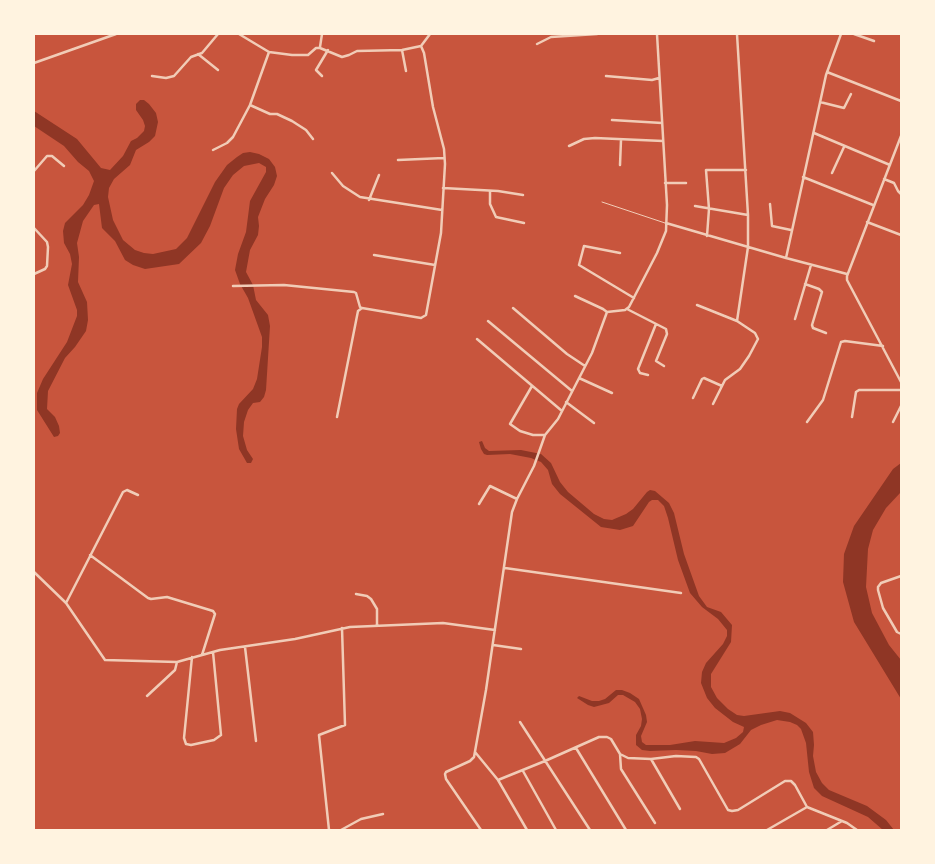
<!DOCTYPE html>
<style>
body{margin:0}
#map{position:relative;width:935px;height:864px;overflow:hidden;background:#c8553d;font-family:"Nunito Sans",sans-serif}
canvas{display:block}
.frame{position:absolute;inset:0;border:35px solid #fff3e0;pointer-events:none}
</style>
<div id="map">
<canvas width="935" height="864"></canvas>
<div class="frame"></div>
</div>
<script>
const context = document.querySelector('canvas').getContext('2d');
context.lineJoin = 'round';
function fill(path, color) { context.fillStyle = color; context.fill(path, 'evenodd'); }
const toPath = rows => new Path2D(rows.map(r => 'M' + r).join(''));
function strokePath(path, color, width, dash) { context.strokeStyle = color; context.lineWidth = width; context.lineCap = dash ? 'butt' : 'round'; context.setLineDash(dash || []); context.stroke(path); }
const water = toPath([
 [140,100,144,100,149,104,156,113,158,122,155,136,149,142,136,150,130,165,114,179,109,188,108,197,113,220,123,240,135,250,144,253,153,254,176,249,187,238,215,182,227,165,237,157,243,153,250,152,259,154,269,159,275,167,277,176,274,185,265,199,258,217,259,226,258,235,250,250,246,272,253,285,256,300,268,315,270,326,266,390,264,397,260,402,253,403,248,410,244,422,243,436,247,450,253,459,251,463,247,463,239,449,236,429,237,409,239,404,253,389,257,379,262,347,262,337,248,298,240,284,235,270,238,254,246,232,250,201,266,172,266,167,259,163,244,166,233,175,224,188,210,226,201,243,179,264,145,269,133,265,125,260,115,241,102,228,99,204,94,205,83,221,77,243,79,257,78,282,87,302,88,320,86,331,75,347,65,358,48,391,47,409,55,417,59,426,60,433,58,436,54,437,37,410,37,393,43,379,67,342,77,316,77,310,68,285,72,264,70,254,64,243,63,231,65,223,83,205,89,195,94,181,89,171,78,162,64,146,34,126,34,111,77,139,101,168,110,170,123,156,131,141,137,138,144,131,145,126,143,120,136,110,136,104],
 [482,441,485,448,489,451,521,450,541,454,551,463,560,482,568,492,594,514,604,519,612,520,626,514,633,509,647,492,650,490,655,491,669,503,674,513,684,554,699,596,707,607,721,612,732,625,731,642,711,674,711,687,717,698,728,709,737,715,744,716,780,711,790,713,806,723,813,732,814,745,813,756,816,772,822,783,829,790,867,806,886,820,894,830,883,830,868,817,822,796,814,788,809,772,806,743,801,729,797,725,790,722,777,720,761,725,751,730,740,744,725,753,712,754,696,751,676,750,650,751,642,750,636,745,636,735,641,726,642,719,640,709,635,702,623,695,618,695,609,703,594,707,588,705,577,698,579,696,592,701,599,701,605,699,616,690,622,690,630,693,639,699,646,715,647,722,641,736,642,742,646,745,670,745,695,741,724,743,736,738,743,732,744,727,733,722,715,708,707,698,701,683,702,672,706,663,723,644,727,636,727,630,718,619,702,607,690,593,678,560,668,518,664,506,658,500,652,500,649,502,633,526,620,530,601,527,560,494,552,484,548,470,541,462,531,458,510,454,487,455,484,454,481,449,479,442],
 [901,463,901,492,886,508,873,530,868,549,866,587,872,613,889,645,901,660,901,699,854,622,843,582,844,554,854,526,893,469]
]);
const service = toPath([
 [602,202,665,223]
]);
const minor = toPath([
 [239,34,269,52,292,55,308,55,316,48,320,48,342,57,349,55,357,51,402,50,421,46],
 [854,34,874,41],
 [537,44,551,37,597,34],
 [421,46,430,34],
 [320,47,322,34],
 [402,50,406,71],
 [269,52,250,105,270,114,277,114,292,121,306,130,313,139],
 [198,54,218,70],
 [34,63,116,34],
 [827,72,901,101],
 [152,76,166,78,174,76,191,57,202,53,218,34],
 [322,76,316,70,328,50],
 [606,76,652,80,659,78],
 [820,102,844,108,851,94],
 [612,120,662,123],
 [814,133,890,165],
 [901,136,847,276,847,280,901,382],
 [569,146,584,139,595,138,663,141],
 [213,150,227,143,233,137,250,105],
 [398,160,444,158],
 [620,165,621,140],
 [34,171,47,156,52,156,64,166],
 [332,173,343,186,360,197,442,210],
 [832,173,844,147],
 [803,177,873,205],
 [884,179,894,183,898,191,901,194],
 [665,183,686,183],
 [443,188,498,191,523,195],
 [490,191,490,204,496,217,524,223],
 [369,200,379,175],
 [770,204,772,226,791,230],
 [695,206,748,215],
 [867,222,901,235],
 [666,223,786,258,847,274],
 [34,228,47,242,48,247,47,266,45,269,34,274],
 [707,236,709,209,706,170,746,170],
 [620,253,584,246,579,265,634,298],
 [374,255,435,265],
 [786,258,826,75,841,34],
 [805,284,819,289,822,292,812,325,813,328,826,333],
 [233,286,284,285,354,292,356,293,360,307,362,308],
 [575,296,603,309,607,312],
 [697,305,737,321],
 [362,308,421,318,426,315,441,233,445,164,444,149,433,107,424,53,421,46],
 [513,308,567,354,585,366],
 [627,309,666,329,667,334,656,361,664,366],
 [795,319,811,265],
 [488,321,572,391],
 [477,339,562,411],
 [648,375,640,373,638,369,656,324],
 [579,378,612,393],
 [532,386,510,424,520,431,533,435,545,435],
 [693,398,702,379,704,378,722,386],
 [566,402,594,423],
 [713,404,725,380,740,369,749,356,758,339,755,333,737,321,748,247,748,215,737,34],
 [337,417,358,311,362,308],
 [852,417,856,392,859,390,901,390],
 [807,422,823,400,841,342,845,341,883,346],
 [893,422,901,406],
 [138,495,127,490,123,492,66,603,105,660,177,662,220,650,295,639,350,627,443,623,495,630],
 [479,504,490,486,517,499],
 [90,555,148,598,151,599,167,597,213,611,215,614,202,655],
 [505,568,681,593],
 [34,572,66,603],
 [901,576,881,583,878,587,878,590,883,608,897,632,901,634],
 [356,594,367,596,371,599,377,609,377,625],
 [493,645,521,649],
 [245,647,256,741],
 [192,657,184,738,186,744,191,745,214,740,221,735,213,652],
 [147,696,175,670,177,662],
 [520,722,590,830],
 [576,748,626,830],
 [475,752,498,780,545,761,599,737,607,737,611,739,620,754,628,758,651,759,676,756,696,757,699,759,728,810,732,811,738,810,785,781,791,781,795,785,807,807,847,823,857,830],
 [620,754,621,769,655,823],
 [651,759,680,809],
 [523,771,556,830],
 [498,780,527,830],
 [329,830,319,735,345,725,342,628],
 [341,830,361,819,383,814],
 [481,830,446,779,445,774,446,772,470,761,474,757,486,690,512,512,517,499,534,466,545,435,558,419,592,353,607,312,625,310,629,307,657,253,666,231,667,205,657,34],
 [767,830,807,807],
 [827,830,842,821]
]);
fill(water, '#8f3625');
strokePath(service, '#f1ccb7', 1);
strokePath(minor, '#f1ccb7', 2.5);
</script>
